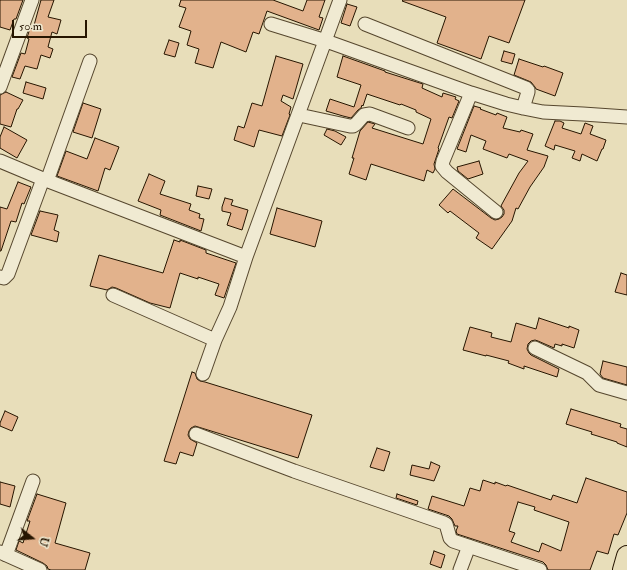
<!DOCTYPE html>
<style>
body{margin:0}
#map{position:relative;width:627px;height:570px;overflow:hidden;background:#e8deba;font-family:"IM FELL Double Pica",serif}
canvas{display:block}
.north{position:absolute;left:12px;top:518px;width:40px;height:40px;-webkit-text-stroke:3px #f0ead2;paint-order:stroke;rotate:107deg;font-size:11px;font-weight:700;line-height:16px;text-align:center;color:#261500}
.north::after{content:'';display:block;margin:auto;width:14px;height:18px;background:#261500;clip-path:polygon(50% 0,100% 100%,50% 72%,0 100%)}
.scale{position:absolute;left:12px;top:20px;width:75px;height:18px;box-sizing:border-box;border:2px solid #261500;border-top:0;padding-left:5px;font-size:12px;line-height:14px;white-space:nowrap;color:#261500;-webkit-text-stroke:3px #f0ead2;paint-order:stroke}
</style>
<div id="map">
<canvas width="627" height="570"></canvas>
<div class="north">U</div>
<div class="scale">50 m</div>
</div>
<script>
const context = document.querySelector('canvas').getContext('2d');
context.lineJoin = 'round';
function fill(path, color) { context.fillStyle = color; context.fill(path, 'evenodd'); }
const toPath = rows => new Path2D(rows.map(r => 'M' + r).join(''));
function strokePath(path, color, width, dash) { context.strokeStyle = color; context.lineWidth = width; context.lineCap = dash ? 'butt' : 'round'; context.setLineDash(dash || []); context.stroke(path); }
const building = toPath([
 [0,0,23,0,16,19,14,19,10,30,0,27,0,0],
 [41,0,54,0,48,17,61,20,57,34,52,32,48,47,53,49,50,58,41,55,37,69,25,66,20,79,12,77,21,53,25,54,29,39,27,38,30,28,33,29,41,0],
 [181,0,273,0,303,11,307,0,325,0,319,17,323,18,319,30,267,11,259,34,253,32,246,52,221,42,213,68,195,63,199,49,187,45,191,31,179,27,186,8,179,6,181,0],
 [403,0,525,0,509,43,489,36,481,59,437,43,446,17,402,1,403,0],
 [347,4,357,7,350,26,341,23,347,4],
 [169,40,179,43,175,57,164,54,169,40],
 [504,51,515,54,512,64,501,61,504,51],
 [276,56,303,64,293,99,283,95,281,101,291,107,289,114,290,115,282,136,259,130,254,147,234,140,238,126,244,128,252,103,262,106,276,56],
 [343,56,385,71,385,72,423,84,422,88,442,97,443,93,456,97,455,99,459,101,452,118,449,117,438,148,439,149,434,164,435,169,433,173,427,170,424,181,371,164,366,180,349,174,354,158,352,158,360,131,368,122,375,124,372,128,423,144,431,119,416,112,416,110,401,104,400,105,367,94,363,106,362,105,361,108,358,110,351,118,343,116,326,111,330,99,354,107,361,85,337,77,343,56],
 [519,59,543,67,544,66,563,73,555,96,536,89,535,87,531,82,514,75,519,59],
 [26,82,46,88,43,99,23,93,26,82],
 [6,92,23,100,18,109,17,109,11,127,0,124,0,95,6,92],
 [83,103,101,109,92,138,73,132,83,103],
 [474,106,481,108,480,109,496,115,497,113,507,117,503,128,520,132,521,130,533,134,527,150,548,156,544,167,530,187,518,209,516,208,512,221,492,249,476,238,479,233,450,211,448,213,439,205,453,189,491,218,495,220,499,219,502,217,504,214,504,210,501,206,502,204,519,173,528,161,509,154,507,158,483,149,486,141,471,135,466,152,457,149,474,106],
 [555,121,560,121,564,123,562,128,581,134,585,123,593,126,590,134,606,140,603,149,602,149,597,161,582,154,580,161,572,158,575,151,555,145,554,150,545,146,555,121],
 [4,127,27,140,17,158,0,148,0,137,4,127],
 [327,129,335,131,346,137,341,145,324,135,327,129],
 [95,138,119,147,110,170,105,168,98,191,57,176,66,151,87,159,95,138],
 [479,161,483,174,468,179,458,171,457,167,479,161],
 [149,174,165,181,160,194,191,204,189,210,200,214,199,218,204,219,201,231,160,215,161,210,138,201,149,174],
 [18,182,31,187,24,204,22,203,16,222,11,221,1,251,0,251,0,207,7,209,18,182],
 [198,186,212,189,209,199,196,196,198,186],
 [225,198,233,200,231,205,248,210,242,230,227,225,231,213,222,211,222,207,225,198],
 [277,208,322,221,315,247,270,234,277,208],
 [40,211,58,215,54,230,59,232,57,242,31,235,40,211],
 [174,240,180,242,180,240,206,250,206,253,236,263,224,298,215,295,219,284,198,277,198,279,180,273,170,308,150,303,116,288,112,287,107,290,90,286,99,255,163,273,174,240],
 [621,273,627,275,627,295,615,292,621,273],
 [539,318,569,328,569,326,579,330,574,348,562,344,562,346,555,344,554,348,538,341,535,340,531,341,528,344,527,349,529,353,531,355,559,369,557,377,524,366,524,369,508,363,509,361,486,355,486,356,463,350,470,327,492,333,491,337,511,342,516,323,536,329,539,318],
 [603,361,627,367,627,385,603,378,600,374,603,361],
 [192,372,195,373,197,379,200,381,205,382,312,415,298,458,195,426,191,428,189,431,188,435,190,439,197,443,193,456,180,452,176,464,164,461,192,372],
 [571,409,621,424,620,427,627,429,627,447,617,443,617,442,591,434,592,432,566,424,571,409],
 [5,411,18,417,12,431,0,426,0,423,5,411],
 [377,448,390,452,384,471,370,467,377,448],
 [431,462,440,466,434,481,410,475,412,465,429,469,431,462],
 [586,478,627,492,627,513,618,535,614,534,608,554,597,551,590,570,548,570,546,565,543,562,457,534,456,531,458,526,455,526,452,519,449,516,428,509,432,496,464,506,470,488,480,491,483,480,495,484,495,482,506,486,507,485,551,500,553,495,577,503,586,478],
 [518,502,535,507,534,510,569,522,561,551,542,543,539,552,511,542,515,533,509,531,518,502],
 [0,482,15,486,10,507,0,504,0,482],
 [37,494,66,503,55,543,90,553,85,570,51,570,48,569,47,566,43,563,16,550,19,541,23,543,30,521,27,521,37,494],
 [397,494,418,501,417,505,396,498,397,494],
 [434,551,445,555,441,568,430,564,434,551]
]);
const minor = toPath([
 [271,24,326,41,471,93,506,104,523,108,543,112,583,114,627,117],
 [365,24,526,88,528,90,528,92,523,108],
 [0,87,32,0],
 [471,93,443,161,442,166,447,172,496,212],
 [299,115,350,126,353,126,356,124,364,115,370,114,408,128],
 [0,161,43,179,246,257],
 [47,181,90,61],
 [0,277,4,278,8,274,43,179],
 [113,295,215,340],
 [535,348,587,373,599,385,627,393],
 [203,374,215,340,230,307,246,257,340,0],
 [196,434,294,471,444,523,446,524,450,538,453,541,540,570],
 [0,552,40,570],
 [6,555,33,481],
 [460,570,469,546]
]);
const highway = toPath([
 [623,570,627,556]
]);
fill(building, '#e2b28c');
strokePath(building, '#261500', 1);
strokePath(minor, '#56472e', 15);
strokePath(highway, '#261500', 22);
strokePath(minor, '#f0ead2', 13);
strokePath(highway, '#e8deba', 20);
</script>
